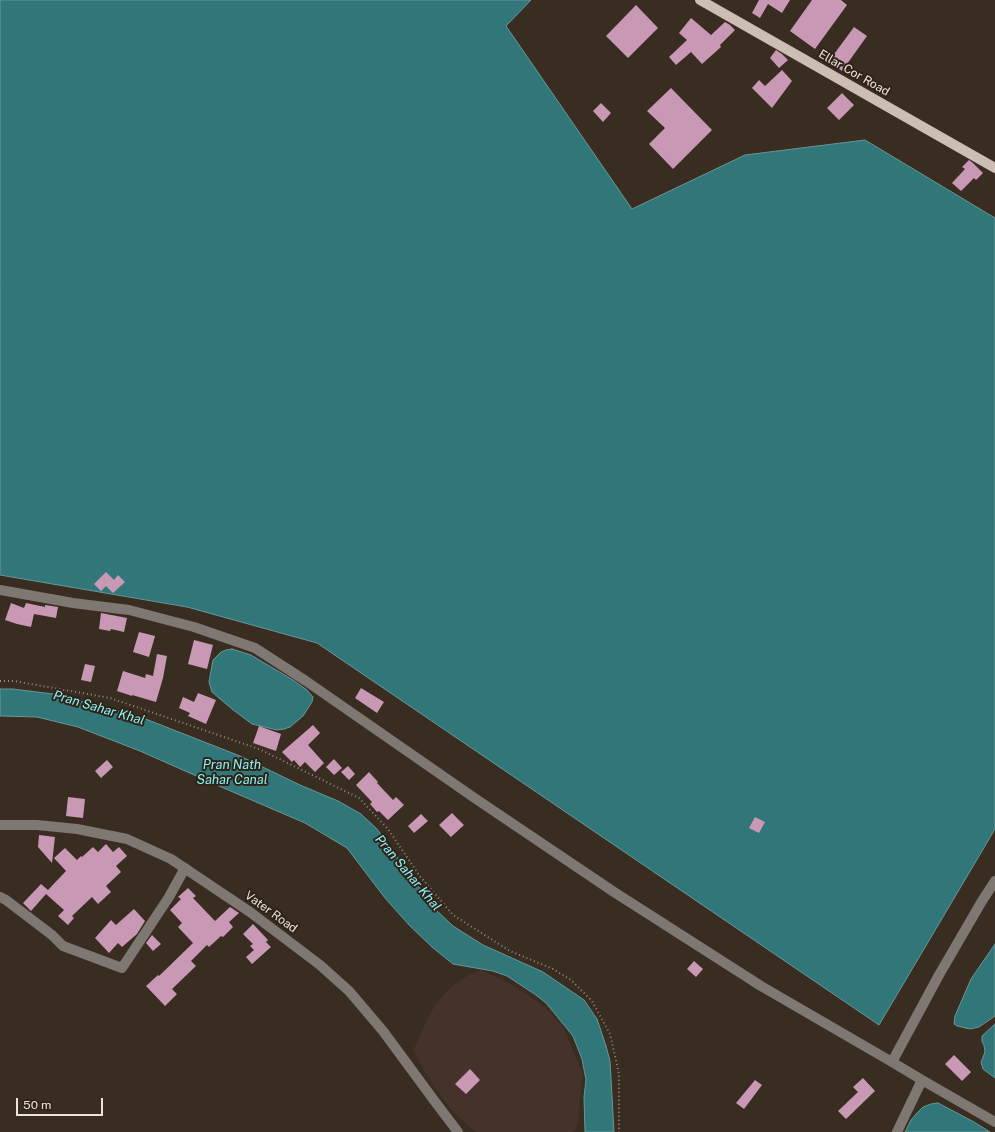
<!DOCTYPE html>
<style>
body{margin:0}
#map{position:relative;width:995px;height:1132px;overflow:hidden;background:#392d22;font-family:"Public Sans",sans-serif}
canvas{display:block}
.scale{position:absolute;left:16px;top:1098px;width:87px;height:18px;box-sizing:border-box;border:2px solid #ebe4dc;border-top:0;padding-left:5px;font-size:12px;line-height:14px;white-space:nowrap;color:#ebe4dc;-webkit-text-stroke:3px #2f2318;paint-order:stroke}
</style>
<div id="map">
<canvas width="995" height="1132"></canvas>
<div class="scale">50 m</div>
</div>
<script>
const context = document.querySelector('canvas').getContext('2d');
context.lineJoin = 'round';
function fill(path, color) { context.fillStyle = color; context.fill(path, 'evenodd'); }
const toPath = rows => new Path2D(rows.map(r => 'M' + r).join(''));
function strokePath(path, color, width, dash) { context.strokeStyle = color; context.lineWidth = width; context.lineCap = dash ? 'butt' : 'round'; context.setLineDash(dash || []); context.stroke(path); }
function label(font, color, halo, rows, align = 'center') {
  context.font = font + ' "Public Sans",sans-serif'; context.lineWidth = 4; context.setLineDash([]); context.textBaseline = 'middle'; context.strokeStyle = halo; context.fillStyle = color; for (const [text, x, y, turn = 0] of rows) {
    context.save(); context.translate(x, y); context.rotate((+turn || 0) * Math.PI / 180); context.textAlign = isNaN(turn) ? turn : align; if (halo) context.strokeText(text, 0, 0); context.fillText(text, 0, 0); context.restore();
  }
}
const industrial = toPath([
 [481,970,514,986,545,1007,564,1029,583,1074,578,1121,576,1129,573,1132,476,1132,455,1114,433,1085,413,1051,425,1024,433,1009,443,995,454,985,467,976]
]);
const water = toPath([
 [0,0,531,0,506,26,632,209,745,155,865,140,995,218,995,829,879,1025,317,643,187,607,0,575,0,0],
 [232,649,251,655,293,680,307,690,313,697,312,702,303,716,290,727,284,729,277,730,252,724,232,709,212,692,209,682,213,660,221,652,226,650,232,649],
 [0,689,13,689,53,694,138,716,240,756,300,785,338,801,361,814,377,829,435,909,453,926,483,945,543,972,584,1000,597,1019,606,1046,610,1061,614,1132,585,1132,584,1097,586,1080,582,1059,573,1036,546,1003,536,995,507,976,493,971,453,964,432,947,410,926,385,898,347,848,305,823,219,786,140,751,78,727,37,717,0,716,0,689],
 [995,944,995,1016,979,1027,970,1029,957,1026,954,1024,955,1016,971,979,995,944],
 [995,1024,995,1078,983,1069,981,1062,985,1052,984,1045,982,1042,982,1036,995,1024],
 [938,1103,974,1122,990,1132,905,1132,911,1120,917,1113,923,1107,931,1104,938,1103]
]);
const building = toPath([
 [759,0,790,0,782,13,768,4,760,18,752,13],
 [812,0,841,0,847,5,815,49,790,31],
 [636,5,658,28,628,58,606,36],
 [691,18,711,35,725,22,730,25,735,30,720,45,721,47,702,64,691,52,676,65,669,57,687,40,679,33],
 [854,27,867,36,842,71,829,61],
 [776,50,782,54,788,60,779,68,770,58],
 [782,70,792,81,772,108,752,88,759,80,765,86],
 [671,88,712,130,673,169,649,144,665,128,647,111],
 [842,93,854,105,839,120,827,108],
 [601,103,611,113,603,122,593,111],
 [969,160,973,163,983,173,976,180,974,178,961,191,952,183,965,169,962,167],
 [106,572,114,580,118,575,125,582,113,593,106,586,101,591,94,584],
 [11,603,24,608,26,603,45,607,45,605,58,607,56,618,34,614,31,627,17,624,5,620],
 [101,613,127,618,124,632,111,629,110,631,99,629],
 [139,632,155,636,149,657,133,652],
 [194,640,213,645,207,669,188,664],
 [157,654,167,656,163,678,156,702,132,695,132,696,117,691,123,671,145,678,146,674,153,676],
 [85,664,95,666,91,682,81,680],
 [361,688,384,702,377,713,355,698],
 [198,693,216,700,206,724,188,716,190,713,179,708,183,697,194,702],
 [313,725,320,733,308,745,324,763,315,772,305,762,300,767,294,760,292,762,282,752],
 [259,726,281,734,276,751,253,743],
 [334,759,342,768,334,775,326,767],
 [107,760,113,767,101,778,95,771],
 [348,766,355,774,349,780,341,772],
 [369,772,378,782,377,783,393,800,396,797,404,805,388,820,379,811,377,812,370,804,372,802,356,785],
 [68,797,85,799,83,818,66,816],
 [452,813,464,825,451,837,439,825],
 [421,814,428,821,414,833,408,826],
 [755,817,765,822,759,833,749,828],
 [39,835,55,837,52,863,38,847],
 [106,844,113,852,119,847,127,856,116,866,121,872,106,886,111,892,98,904,92,897,72,916,74,918,68,925,58,916,64,910,46,894,31,911,23,903,41,884,48,890,66,871,54,858,65,848,77,860,81,856,82,857,93,847,98,852],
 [188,888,196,896,193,898,215,921,230,907,239,913,229,922,233,927,223,937,221,936,209,947,207,945,191,961,196,966,172,989,177,994,165,1006,146,986,158,975,159,976,193,943,178,927,182,923,170,910,181,899,178,897],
 [134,909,145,921,137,934,122,947,118,943,109,953,95,938,111,920,116,925],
 [253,924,268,940,266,942,271,947,252,964,246,957,254,950,250,946,253,944,243,934],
 [152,935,161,944,153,951,146,943],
 [694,961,703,969,696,977,687,969],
 [954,1055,971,1072,962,1081,945,1064],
 [470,1069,480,1080,466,1094,455,1084],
 [863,1078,875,1091,846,1119,838,1111,858,1092,853,1087],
 [755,1080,762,1085,744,1109,736,1103]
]);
const path = toPath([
 [0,681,14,681,110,698,259,749,359,798,388,829,419,875,453,915,510,951,553,969,571,980,592,1001,610,1034,619,1074,619,1132]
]);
const minor = toPath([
 [0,590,73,603,129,610,194,627,255,648,306,681,476,799,614,892,761,986,892,1062,922,1080,995,1122],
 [0,825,37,825,77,829,127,839,171,859,250,912,320,965,349,991,383,1031,436,1103,458,1132],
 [0,897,6,900,52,935,63,946,122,968,169,897,185,868],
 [892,1062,939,975,982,901,995,881],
 [897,1132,922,1080]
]);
const major = toPath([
 [700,0,995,168]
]);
const streetNames = [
 ["Ellar Cor Road",854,73,30],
 ["Vater Road",271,912,36]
];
const waterNames = [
 ["Pran Sahar Khal",99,708,16],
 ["Pran Nath",232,765],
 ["Sahar Canal",232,780],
 ["Pran Sahar Khal",408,873,50]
];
fill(industrial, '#45322b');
fill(water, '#317679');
strokePath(water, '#699797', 1);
fill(building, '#c998b5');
strokePath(path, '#948a81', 2, [1, 3]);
strokePath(minor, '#7e7772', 10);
strokePath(major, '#cdbdb4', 10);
label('12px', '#ebe4dc', '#2f2318', streetNames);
label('italic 13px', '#89f4f8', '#2f2318', waterNames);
</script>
